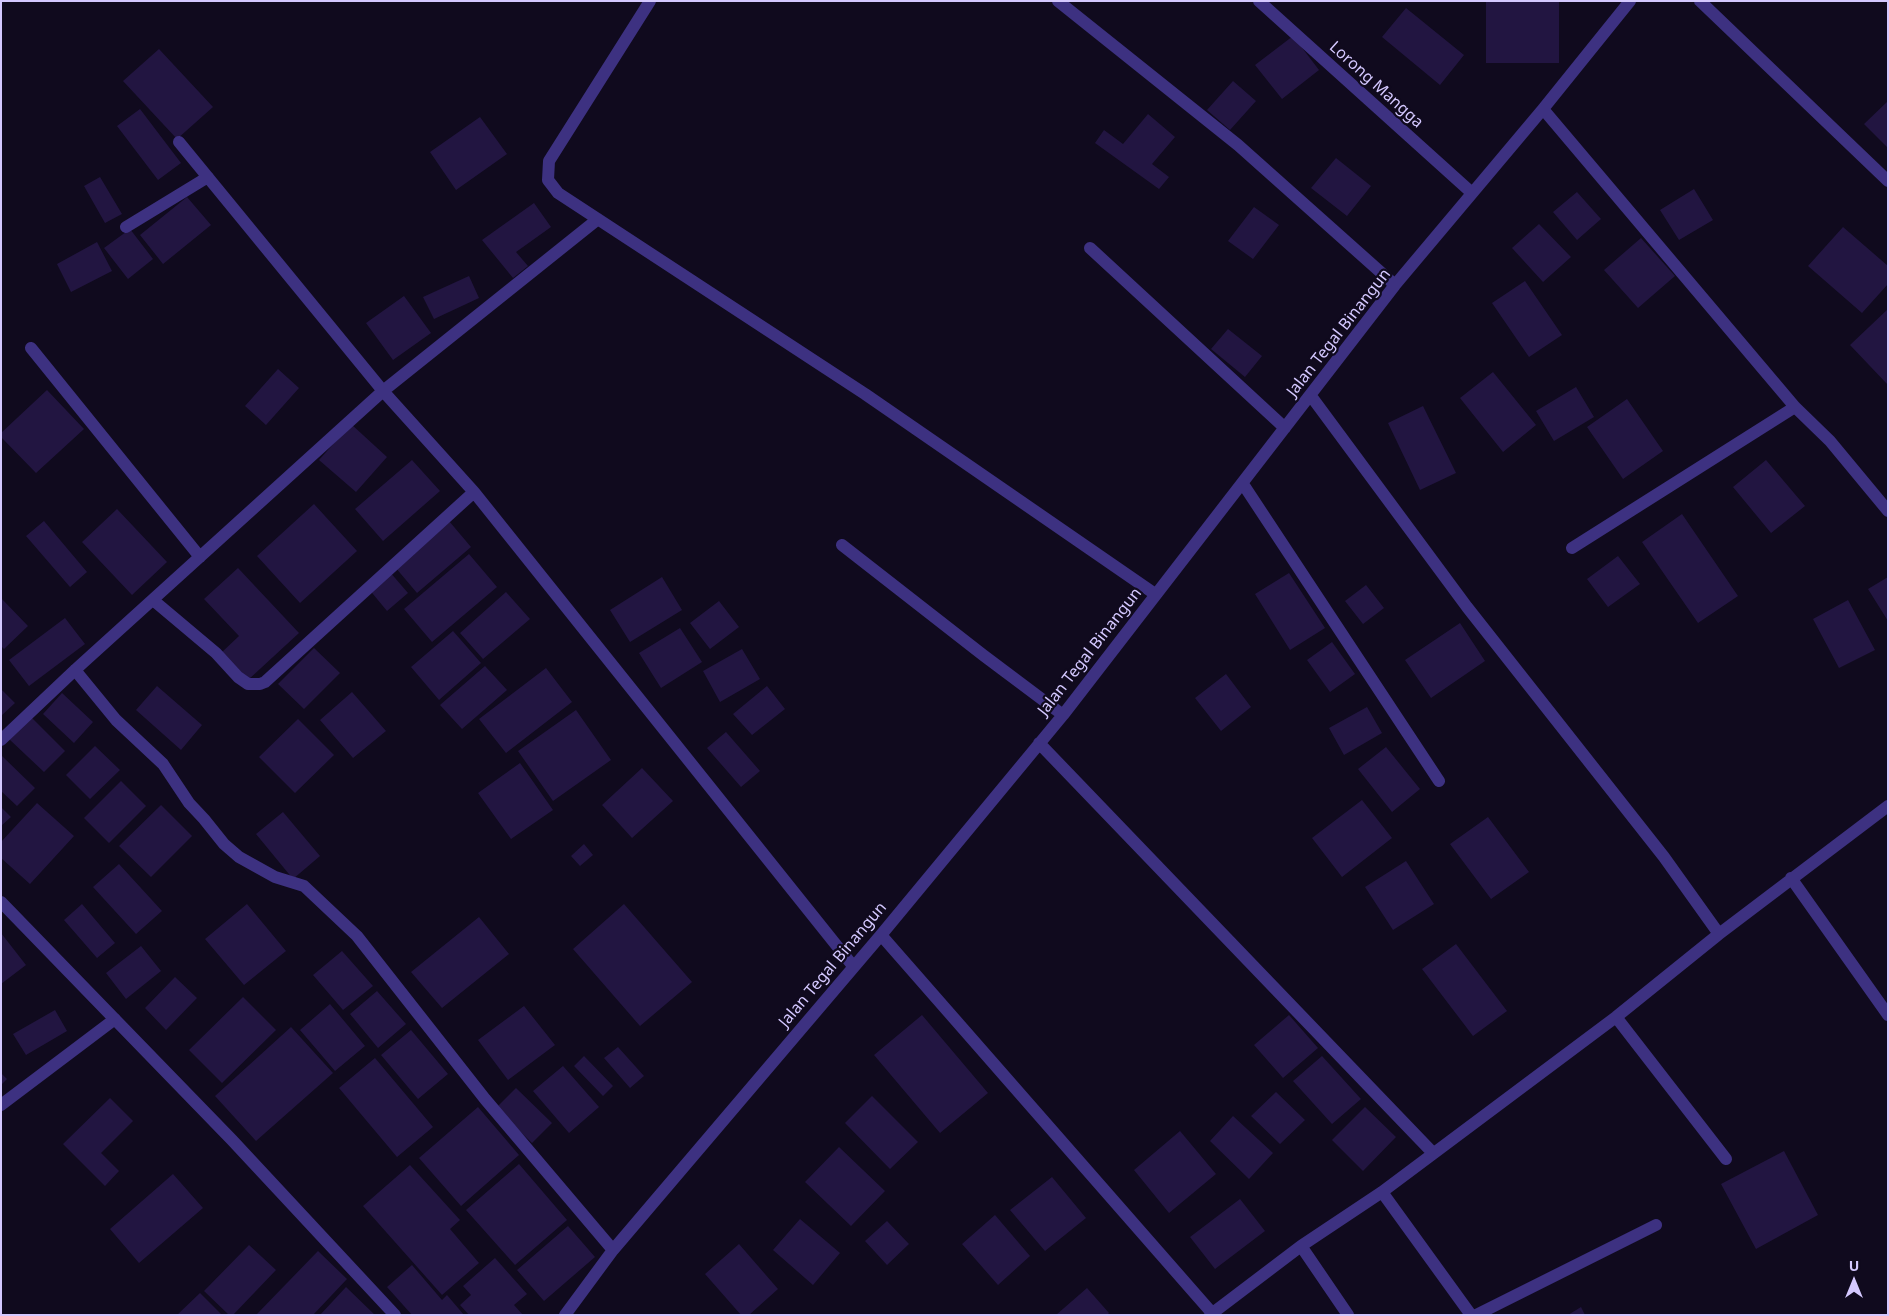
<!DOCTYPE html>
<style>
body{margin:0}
#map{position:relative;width:1889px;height:1316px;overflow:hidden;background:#100a1e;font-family:"Noto Sans",sans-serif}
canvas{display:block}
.frame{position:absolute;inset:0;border:2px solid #d4c8ff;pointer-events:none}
.north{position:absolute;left:1829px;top:1256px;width:50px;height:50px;-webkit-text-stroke:4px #100a1e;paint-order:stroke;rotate:0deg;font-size:14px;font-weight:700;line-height:20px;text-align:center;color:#d4c8ff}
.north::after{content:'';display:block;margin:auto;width:18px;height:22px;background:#d4c8ff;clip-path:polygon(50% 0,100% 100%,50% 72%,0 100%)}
</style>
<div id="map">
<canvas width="1889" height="1316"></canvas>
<div class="frame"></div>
<div class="north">U</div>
</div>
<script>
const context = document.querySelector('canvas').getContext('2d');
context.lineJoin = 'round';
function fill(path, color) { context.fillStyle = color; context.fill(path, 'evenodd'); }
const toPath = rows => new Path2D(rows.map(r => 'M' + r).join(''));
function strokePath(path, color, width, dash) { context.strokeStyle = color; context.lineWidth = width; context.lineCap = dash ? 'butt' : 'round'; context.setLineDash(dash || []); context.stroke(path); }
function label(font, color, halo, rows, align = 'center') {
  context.font = font + ' "Noto Sans",sans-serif'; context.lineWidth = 4.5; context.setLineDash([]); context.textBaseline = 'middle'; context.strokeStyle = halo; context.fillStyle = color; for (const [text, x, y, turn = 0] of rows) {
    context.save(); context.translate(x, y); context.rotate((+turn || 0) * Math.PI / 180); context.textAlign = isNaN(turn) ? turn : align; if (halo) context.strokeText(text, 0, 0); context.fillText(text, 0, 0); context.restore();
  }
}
const building = toPath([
 [1486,1,1559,1,1559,63,1486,63],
 [1406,8,1464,55,1440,85,1382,37],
 [1293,36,1319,70,1282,99,1255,65],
 [159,49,213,107,177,139,123,81],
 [1233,81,1256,101,1230,130,1207,110],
 [1888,101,1888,148,1864,124],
 [140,109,181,163,158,180,117,126],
 [1148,114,1175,137,1152,164,1169,177,1159,189,1095,143,1104,130,1123,144],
 [480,117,507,154,456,190,430,152],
 [1336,158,1371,186,1347,216,1311,188],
 [100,177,122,214,105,223,84,186],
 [1694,189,1713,220,1679,240,1660,210],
 [1577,192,1601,219,1577,240,1553,212],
 [187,197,211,225,163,264,140,235],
 [534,203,551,227,516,252,528,266,513,278,482,240],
 [1254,207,1279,225,1253,259,1228,241],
 [1539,224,1571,257,1543,282,1512,248],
 [1843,227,1888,266,1888,284,1862,313,1808,266],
 [130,229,153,259,128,279,104,248],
 [1641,238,1675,276,1638,308,1604,270],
 [97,242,112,271,71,292,57,264],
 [469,276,479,298,434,319,423,297],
 [1525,281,1562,335,1529,357,1492,303],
 [404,296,431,333,393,360,366,323],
 [1888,309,1888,385,1850,345],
 [1228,329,1262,356,1245,377,1211,349],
 [278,369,299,388,266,425,245,406],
 [1493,372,1536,425,1503,452,1460,398],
 [1576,387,1594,417,1554,441,1536,411],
 [47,390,84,429,36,473,1,437,1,433],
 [1627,399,1663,451,1623,479,1587,427],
 [1423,406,1456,473,1420,490,1388,423],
 [351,424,387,457,356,492,319,460],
 [412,460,440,491,383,541,355,509],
 [1766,460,1805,506,1771,533,1733,487],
 [314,504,357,551,300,603,257,556],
 [117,509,167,562,132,595,82,542],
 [1682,514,1738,596,1698,623,1642,542],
 [44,521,87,572,70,587,26,536],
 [449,521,471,547,417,593,395,567],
 [469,554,497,587,432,642,404,609],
 [1618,556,1640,584,1608,607,1587,579],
 [238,568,299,633,248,680,221,653,239,636,204,599],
 [389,571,408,593,387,611,368,588],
 [1289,573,1325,628,1290,650,1255,594],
 [662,577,682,610,630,642,610,610],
 [1888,577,1888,621,1868,589],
 [1366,585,1384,608,1363,624,1345,601],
 [506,592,530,619,483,659,460,633],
 [1,598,28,626,4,649,1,646],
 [1848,600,1875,650,1839,668,1813,619],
 [719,601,739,627,710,649,690,623],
 [65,618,85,644,29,686,9,660],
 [1460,623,1485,661,1431,698,1405,660],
 [680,628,702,662,661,688,639,653],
 [453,631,481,663,439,700,411,667],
 [1332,642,1355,674,1330,692,1307,660],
 [314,648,340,673,304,709,278,684],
 [742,649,760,679,720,702,703,671],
 [485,666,507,690,462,729,440,705],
 [546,668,572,702,506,753,479,719],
 [1226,674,1251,707,1221,731,1195,698],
 [157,686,202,725,181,750,136,710],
 [767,686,785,709,752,735,733,714],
 [1,689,15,703,1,716],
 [352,692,386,731,353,758,320,720],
 [62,693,93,722,74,743,43,714],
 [1367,707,1382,733,1344,755,1329,728],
 [576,710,611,760,553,801,518,751],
 [31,717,65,751,44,772,9,739],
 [298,719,334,755,295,793,259,757],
 [726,732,760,771,741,787,707,748],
 [95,746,120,770,90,799,66,775],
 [1386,747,1420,789,1392,812,1358,769],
 [1,755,35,788,17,806,1,791],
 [520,763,553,810,511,839,478,793],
 [642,768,673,801,632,838,602,805],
 [121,781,146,806,109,843,84,818],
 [1362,800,1392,838,1342,877,1312,838],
 [37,803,74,836,30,884,1,858,1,842],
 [161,805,192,836,151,877,119,846],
 [1,807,11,817,1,826],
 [283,812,320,856,293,879,256,834],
 [1488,817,1529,872,1491,899,1450,844],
 [584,844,593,855,580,866,571,856],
 [1406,861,1434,904,1393,930,1365,887],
 [119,864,162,911,136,934,93,887],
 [82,904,115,943,97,958,64,920],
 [247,904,286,951,244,985,205,939],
 [624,904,692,982,640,1026,573,949],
 [479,917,509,954,442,1008,411,972],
 [1,933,26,965,1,984],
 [1456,944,1507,1011,1473,1036,1422,969],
 [141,946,161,971,126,999,106,973],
 [342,951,373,986,343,1010,313,975],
 [175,977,197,998,166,1030,145,1008],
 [377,991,406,1024,378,1048,350,1014],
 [243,997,276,1030,222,1083,189,1050],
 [330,1004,365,1046,335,1071,300,1030],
 [524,1006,555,1045,508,1080,478,1040],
 [55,1010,67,1031,26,1055,13,1034],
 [922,1015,988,1093,940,1133,874,1055],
 [1289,1015,1318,1048,1283,1078,1254,1045],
 [291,1027,333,1073,256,1141,215,1096],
 [411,1030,448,1074,418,1099,381,1055],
 [618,1047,644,1076,630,1088,604,1058],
 [584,1056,613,1086,603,1096,574,1066],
 [1322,1056,1361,1099,1332,1124,1293,1081],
 [375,1058,433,1127,397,1157,339,1088],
 [563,1066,599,1107,569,1133,533,1091],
 [1,1073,7,1079,1,1085],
 [516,1088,552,1123,532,1143,496,1108],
 [1276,1092,1305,1120,1280,1144,1251,1116],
 [872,1096,918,1142,890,1169,845,1123],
 [110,1098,133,1121,101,1153,119,1171,105,1186,63,1144],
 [478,1107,519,1155,461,1206,419,1158],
 [1365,1107,1396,1137,1363,1171,1332,1140],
 [1233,1116,1273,1153,1249,1179,1210,1141],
 [1180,1131,1216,1174,1169,1213,1134,1170],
 [839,1147,885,1191,851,1226,805,1182],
 [1784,1151,1818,1215,1756,1249,1721,1184],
 [519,1164,567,1220,515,1265,466,1210],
 [410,1165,460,1220,450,1229,479,1263,442,1295,363,1206],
 [173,1174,203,1208,139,1263,110,1229],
 [1052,1177,1086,1218,1045,1251,1010,1210],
 [1240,1199,1265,1231,1215,1269,1190,1237],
 [995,1215,1030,1256,998,1285,962,1244],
 [800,1219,840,1253,813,1285,773,1250],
 [887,1221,909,1244,887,1265,865,1241],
 [568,1226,595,1257,544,1301,517,1270],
 [739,1244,778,1289,749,1315,741,1315,705,1274],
 [249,1245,276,1270,233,1315,229,1315,204,1291],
 [318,1251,347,1279,313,1315,256,1315],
 [495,1258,527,1294,514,1305,523,1315,469,1315,460,1305,471,1295,463,1286],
 [412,1265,442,1300,447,1295,464,1315,412,1315,387,1287],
 [346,1287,375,1315,320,1315],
 [1087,1288,1109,1313,1107,1315,1056,1315],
 [200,1293,222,1315,177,1315],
 [1581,1307,1585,1315,1568,1315]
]);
const minor = toPath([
 [650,1,549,161,548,180,558,193,865,394,1155,594],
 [1058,1,1238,145,1395,285],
 [1259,1,1472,193],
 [1700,1,1888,181],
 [1543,109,1795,407,1830,441,1888,511],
 [179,142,383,391,474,492,853,966],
 [126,227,208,177],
 [1090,248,1285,428],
 [31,348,200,557],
 [1311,396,1467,607,1664,857,1719,934],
 [1243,484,1439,781],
 [842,545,983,655,1063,715],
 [1572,548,1795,407],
 [153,600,216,653,238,677,248,684,260,684,265,682,474,492],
 [75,670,116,720,163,764,189,803,204,819,224,844,239,857,275,877,304,886,357,936,485,1099,613,1250],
 [1,740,75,670,383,391,598,219],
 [1039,743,1433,1153],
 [1791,878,1888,1015],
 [1,902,232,1140,395,1315],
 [881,935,1212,1313],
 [1616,1017,1726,1159],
 [1,1105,115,1019],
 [1382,1192,1471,1315],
 [1301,1246,1348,1315],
 [565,1315,613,1250,881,935,1063,715,1395,285,1543,109,1630,1],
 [1210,1315,1301,1246,1382,1192,1616,1017,1719,934,1888,806],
 [1476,1315,1656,1225]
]);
const streetNames = [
 ["Lorong Mangga",1376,85,42],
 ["Jalan Tegal Binangun",1339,333,-52],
 ["Jalan Tegal Binangun",1090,652,-52],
 ["Jalan Tegal Binangun",833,965,-50]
];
fill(building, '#221541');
strokePath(minor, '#3d3181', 12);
label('16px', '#d4c8ff', '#100a1e', streetNames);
</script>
